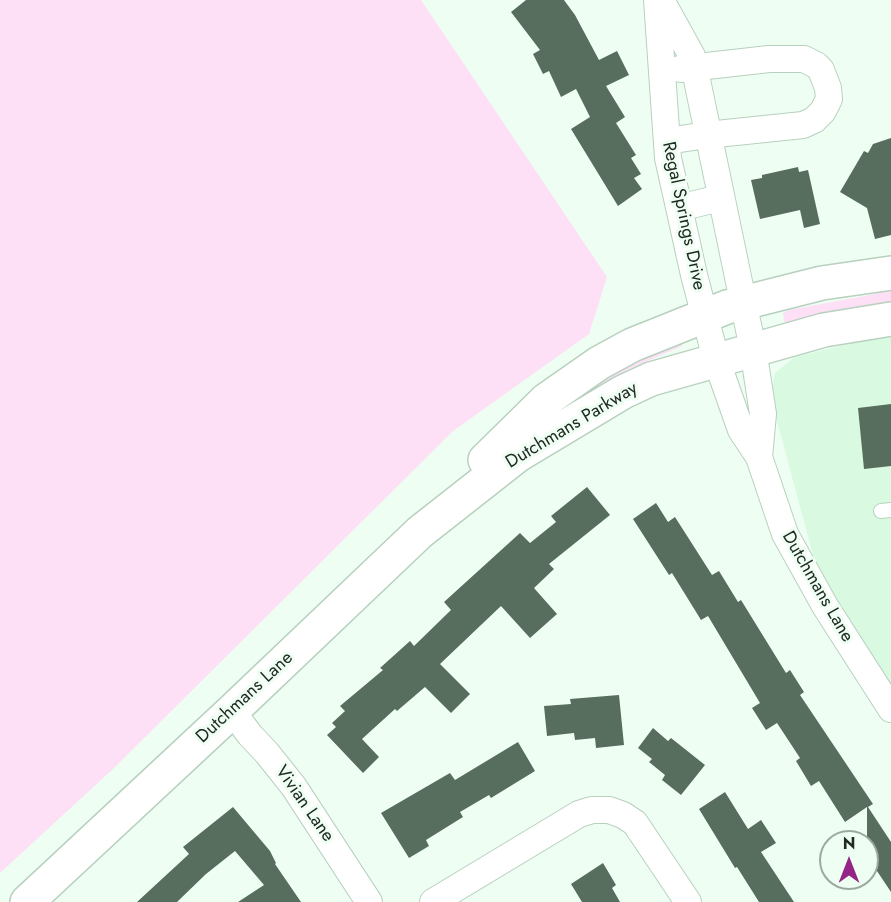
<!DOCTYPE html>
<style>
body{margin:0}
#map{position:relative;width:891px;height:902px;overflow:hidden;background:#effef3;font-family:Jost,sans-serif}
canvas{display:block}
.north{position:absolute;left:819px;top:830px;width:60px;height:60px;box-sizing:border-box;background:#effef3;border:2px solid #9ca99f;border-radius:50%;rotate:0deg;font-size:16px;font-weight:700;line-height:24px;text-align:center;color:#202922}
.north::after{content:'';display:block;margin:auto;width:21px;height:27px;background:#942485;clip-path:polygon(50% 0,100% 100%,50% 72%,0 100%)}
</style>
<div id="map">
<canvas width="891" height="902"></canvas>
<div class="north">N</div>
</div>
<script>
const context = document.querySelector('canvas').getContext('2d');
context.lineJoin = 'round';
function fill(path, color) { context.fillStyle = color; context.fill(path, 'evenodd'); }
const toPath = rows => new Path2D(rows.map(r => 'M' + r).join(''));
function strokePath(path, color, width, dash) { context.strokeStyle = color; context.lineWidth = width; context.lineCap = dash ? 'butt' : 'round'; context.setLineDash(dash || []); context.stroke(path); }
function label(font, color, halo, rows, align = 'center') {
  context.font = font + ' Jost,sans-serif'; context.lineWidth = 6; context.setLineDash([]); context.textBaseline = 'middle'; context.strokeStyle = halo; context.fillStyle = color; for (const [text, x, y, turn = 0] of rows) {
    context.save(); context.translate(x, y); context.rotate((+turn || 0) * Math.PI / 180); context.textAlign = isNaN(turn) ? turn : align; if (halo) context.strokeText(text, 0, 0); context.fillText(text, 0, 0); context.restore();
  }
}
const built = toPath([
 [891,337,891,693,818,574,770,395,775,373,794,357,871,339]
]);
const green = toPath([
 [0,0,421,0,607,277,589,334,453,431,113,769,0,873],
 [891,289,891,306,787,324,784,321,783,313,789,310,870,295],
 [683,341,682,346,627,370,518,442,552,414,611,373,633,361]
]);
const building = toPath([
 [526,0,564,0,575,15,599,60,617,51,629,75,606,86,625,117,616,123,636,155,631,158,641,174,634,178,642,189,618,206,571,129,590,117,576,89,561,97,549,71,543,74,533,54,540,50,511,12],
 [891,138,891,235,875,239,867,208,840,192,864,151,868,153,873,144],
 [798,167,799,172,808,170,820,224,804,228,800,210,760,219,751,180,762,178,762,175],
 [891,404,891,466,864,469,858,408],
 [587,487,610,515,549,564,554,569,534,588,557,614,530,638,501,606,440,664,470,694,451,713,425,687,397,711,395,709,362,739,379,757,363,773,327,735,336,727,332,723,345,711,340,706,383,670,380,668,410,641,414,646,451,610,444,602,520,533,530,543,556,522,551,516],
 [656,503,668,522,675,517,712,575,719,571,738,602,741,600,786,673,790,670,804,692,800,695,873,804,868,807,891,842,891,892,867,856,867,807,845,822,819,781,811,786,796,761,800,758,777,723,766,730,752,708,760,703,708,616,701,620,672,573,669,575,633,519],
 [619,695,624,745,596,748,595,738,575,740,574,733,547,736,544,706,571,704,570,699],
 [653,728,668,741,671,738,705,765,681,795,662,780,665,775,649,762,652,759,638,748],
 [518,742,535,771,491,798,489,795,460,812,463,817,426,840,429,846,409,858,381,813,450,773,455,780],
 [725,792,748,829,761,820,776,843,761,852,794,902,759,902,737,867,735,868,699,809],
 [233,807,270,851,276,863,275,864,301,902,238,902,264,885,235,851,206,874,177,902,137,902,189,854,183,847],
 [603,863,616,885,612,888,620,902,582,902,571,884]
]);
const service = toPath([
 [881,511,891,510]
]);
const minor = toPath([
 [657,0,668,158,694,275,716,359,741,430,759,457,785,534,825,606,891,709],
 [661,0,692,56,753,349,763,414,759,457],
 [667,141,707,135,803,125,814,120,823,111,829,99,828,88,821,70,816,65,804,59,769,59,680,69],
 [679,208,720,198],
 [232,711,250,735,267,753,294,787,369,902],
 [433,902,579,814,592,810,609,810,623,815,635,823,688,902]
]);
const secondary = toPath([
 [485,460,546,400,599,363,632,345,727,307,822,283,891,273],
 [27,902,232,711,420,532,518,455,623,392,651,379,824,330,891,319]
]);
const streetNames = [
 ["Regal Springs Drive",683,216,78],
 ["Dutchmans Parkway",572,426,-31],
 ["Dutchmans Lane",817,587,60],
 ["Dutchmans Lane",245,698,-43],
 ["Vivian Lane",304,804,55]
];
fill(built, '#d9fae1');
fill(green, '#fddff6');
fill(building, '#576d5d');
strokePath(service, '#b7d1be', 16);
strokePath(minor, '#b7d1be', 28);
strokePath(secondary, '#b7d1be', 36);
strokePath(service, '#fff', 14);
strokePath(minor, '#fff', 26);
strokePath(secondary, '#fff', 33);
label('18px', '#202922', '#effef3', streetNames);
</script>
